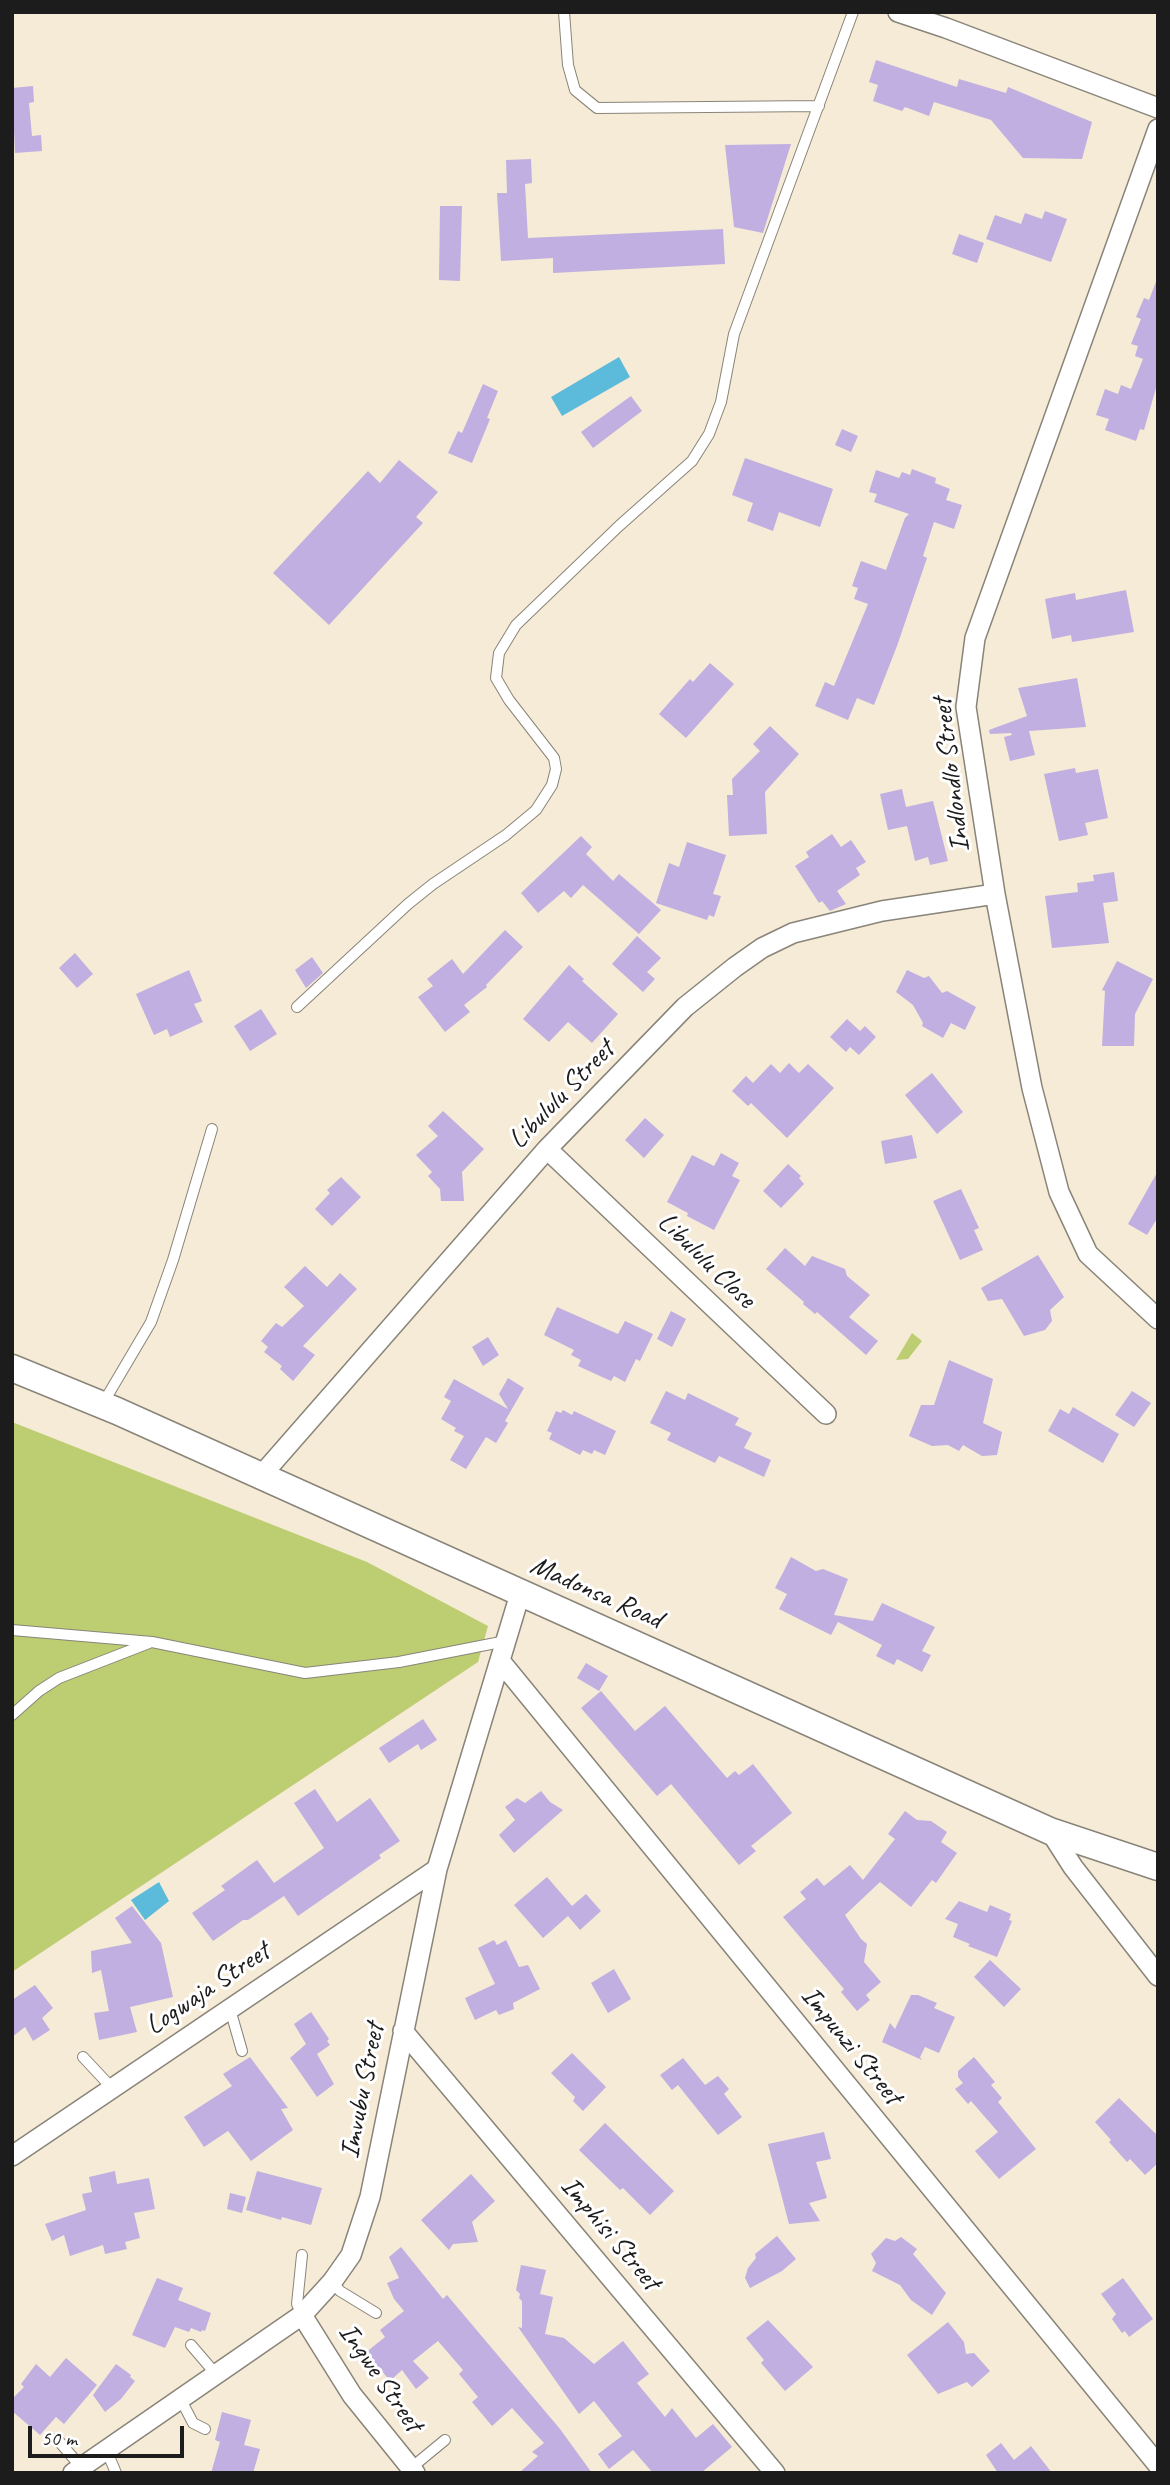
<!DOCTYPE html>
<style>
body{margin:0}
#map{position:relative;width:1170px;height:2485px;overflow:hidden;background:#f6ebd6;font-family:Caveat,sans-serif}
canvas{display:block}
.frame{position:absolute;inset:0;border:14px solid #1c1c1c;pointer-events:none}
.scale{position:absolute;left:28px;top:2426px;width:156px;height:32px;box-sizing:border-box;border:4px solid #1c1c1c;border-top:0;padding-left:9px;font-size:21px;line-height:24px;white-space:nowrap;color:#1c1c1c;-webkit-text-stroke:5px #fff;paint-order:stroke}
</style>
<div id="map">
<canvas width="1170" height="2485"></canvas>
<div class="frame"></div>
<div class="scale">50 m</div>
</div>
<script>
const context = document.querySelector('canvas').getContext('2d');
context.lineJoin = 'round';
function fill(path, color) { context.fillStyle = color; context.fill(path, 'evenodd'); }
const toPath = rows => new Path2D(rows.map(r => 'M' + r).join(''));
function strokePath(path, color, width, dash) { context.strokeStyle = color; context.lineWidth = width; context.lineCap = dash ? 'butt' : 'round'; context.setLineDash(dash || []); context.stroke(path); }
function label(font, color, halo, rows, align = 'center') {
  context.font = font + ' Caveat,sans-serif'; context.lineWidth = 6; context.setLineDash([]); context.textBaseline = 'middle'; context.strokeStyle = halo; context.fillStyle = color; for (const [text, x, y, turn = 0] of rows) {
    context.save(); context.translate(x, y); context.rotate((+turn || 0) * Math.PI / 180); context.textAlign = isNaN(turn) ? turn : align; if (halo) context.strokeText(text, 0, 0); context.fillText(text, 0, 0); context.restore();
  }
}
const green = toPath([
 [912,1333,922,1341,908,1359,896,1360],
 [12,1422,367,1562,488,1626,478,1662,12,1972]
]);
const water = toPath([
 [619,357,630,377,562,416,551,397],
 [159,1882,169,1901,145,1920,131,1900]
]);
const building = toPath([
 [876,60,957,87,959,79,1006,93,1008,87,1092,122,1082,159,1023,158,991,120,934,102,929,116,905,107,902,111,873,101,878,85,869,82],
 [33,86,34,102,29,103,32,136,41,135,42,151,15,153,12,88],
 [791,144,763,233,734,227,725,145],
 [531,159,532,183,525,184,528,238,723,229,725,264,553,273,553,258,501,261,497,193,507,193,506,160],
 [440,206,462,206,460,281,439,280],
 [1045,211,1067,219,1051,262,986,239,995,215,1021,224,1025,213,1042,219],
 [959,234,984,243,977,263,952,254],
 [1157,279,1158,381,1144,430,1140,429,1136,441,1105,430,1109,419,1096,415,1105,389,1118,394,1121,385,1131,389,1143,359,1135,356,1138,346,1131,344,1141,319,1136,317,1144,298,1149,300],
 [483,384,498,391,487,418,490,419,472,463,448,453,458,431,462,433],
 [631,396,642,411,593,448,581,432],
 [842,429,858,436,851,452,835,445],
 [745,458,833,489,820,527,779,512,773,531,747,521,753,503,732,495],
 [399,460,438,492,416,517,423,523,329,625,273,573,368,471,380,483],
 [912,469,936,478,935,483,950,489,946,500,962,505,954,529,934,522,923,556,927,558,897,646,874,705,857,698,848,720,815,706,825,682,834,686,868,604,854,599,858,588,852,586,861,561,886,570,905,518,909,514,874,502,877,494,869,492,876,470,899,478,902,472,910,475],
 [1126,590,1134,632,1072,642,1071,635,1052,639,1045,599,1075,593,1076,600],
 [710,663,734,684,686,738,659,714,690,679,693,682],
 [1077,678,1086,727,1029,731,1035,755,1010,761,1004,737,1012,735,1011,733,990,734,989,730,1027,716,1018,688],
 [770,726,799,754,765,792,767,834,729,836,727,795,733,795,732,779,760,751,753,744],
 [1075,768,1076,773,1098,769,1108,818,1085,823,1088,835,1059,841,1044,774],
 [902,789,906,807,933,801,948,861,930,865,928,857,915,861,907,826,888,830,880,794],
 [832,834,841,847,851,840,866,862,856,868,860,875,837,891,846,904,830,911,822,901,819,903,795,866,809,857,806,852],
 [581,836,592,847,586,854,613,881,619,874,661,910,639,934,583,885,571,898,564,891,538,913,521,893],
 [687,842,726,855,713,894,721,896,714,917,709,915,707,920,656,903,669,863,679,867],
 [1114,872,1118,901,1103,903,1109,943,1052,948,1045,896,1078,892,1077,883,1094,881,1093,875],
 [505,930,523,947,486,985,487,987,464,1005,470,1012,445,1032,418,997,433,986,427,979,452,959,463,974],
 [637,936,661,958,647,972,655,979,643,992,612,964],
 [75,953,93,974,77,988,59,968],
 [312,957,323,973,306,988,295,970],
 [1117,961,1153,979,1135,1014,1134,1046,1102,1046,1105,991,1102,990],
 [569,965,584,979,582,981,618,1014,592,1043,568,1022,549,1042,523,1019],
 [189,970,202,1001,194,1004,203,1022,170,1037,167,1029,154,1035,136,994],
 [907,970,924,978,929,976,942,993,947,991,976,1007,965,1030,951,1023,943,1038,922,1026,923,1023,913,1005,896,992],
 [261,1009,277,1034,250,1051,234,1026],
 [847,1019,860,1031,865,1026,876,1037,859,1055,850,1047,846,1052,830,1037],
 [789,1063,799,1073,808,1064,834,1088,787,1138,751,1103,748,1106,732,1091,746,1076,753,1083,771,1064,780,1073],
 [932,1073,963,1112,937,1134,905,1095],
 [443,1111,484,1149,462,1172,464,1201,441,1201,440,1189,428,1176,432,1172,416,1155,438,1136,428,1126],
 [645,1118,664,1135,644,1158,625,1140],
 [912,1135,917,1158,885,1164,881,1141],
 [721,1153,739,1163,732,1176,740,1180,714,1230,687,1216,688,1213,667,1202,692,1155,714,1166],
 [788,1164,801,1176,799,1178,804,1184,781,1208,763,1191],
 [1158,1171,1158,1217,1147,1235,1128,1224],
 [341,1177,361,1197,332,1226,315,1209,330,1193,327,1190],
 [961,1189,979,1228,974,1230,983,1250,960,1260,933,1201],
 [785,1248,805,1266,812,1256,845,1269,847,1276,870,1295,849,1317,878,1341,866,1355,817,1312,815,1314,803,1304,804,1302,766,1269],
 [1038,1255,1064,1297,1050,1310,1052,1321,1045,1330,1024,1336,1002,1299,988,1301,981,1288],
 [305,1266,327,1287,340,1273,357,1289,303,1346,315,1355,293,1381,280,1369,282,1366,264,1352,268,1347,261,1341,276,1323,282,1327,304,1306,284,1287],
 [557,1307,618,1334,625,1321,653,1334,640,1361,636,1359,625,1382,614,1376,611,1381,578,1366,581,1360,571,1355,574,1350,544,1335],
 [671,1311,686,1319,672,1347,657,1339],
 [488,1337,499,1355,483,1366,472,1347],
 [949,1360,993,1379,983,1423,1002,1432,997,1455,982,1456,963,1445,959,1451,948,1445,932,1446,909,1436,921,1405,934,1405],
 [508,1378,524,1388,505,1421,508,1423,496,1443,486,1437,466,1469,450,1460,464,1436,454,1431,456,1428,441,1419,451,1401,444,1397,454,1379,508,1409,499,1394],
 [666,1391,685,1400,688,1393,739,1418,735,1425,752,1433,744,1448,771,1460,764,1477,719,1456,715,1463,667,1440,671,1433,650,1423],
 [1132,1391,1151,1403,1134,1427,1115,1415],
 [1073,1407,1119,1434,1103,1463,1048,1431,1060,1409,1069,1414],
 [563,1410,572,1415,574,1411,616,1431,605,1455,594,1450,592,1454,583,1450,580,1455,549,1439,552,1433,547,1431,556,1411,561,1413],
 [791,1557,816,1571,823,1569,848,1579,834,1615,873,1621,882,1603,935,1627,922,1651,931,1655,922,1672,897,1659,894,1665,876,1656,882,1645,838,1622,831,1635,779,1609,787,1594,775,1588],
 [586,1663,608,1676,599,1691,577,1678],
 [601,1691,635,1731,665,1706,727,1778,735,1771,739,1775,753,1764,792,1813,751,1846,756,1851,739,1865,671,1784,657,1796,581,1708],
 [423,1719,437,1740,421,1750,418,1744,389,1763,379,1748],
 [315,1789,337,1822,370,1798,400,1841,379,1855,381,1858,298,1916,284,1896,248,1920,243,1920,213,1941,192,1913,225,1890,221,1886,257,1860,274,1883,324,1848,294,1803],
 [541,1791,550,1802,563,1810,514,1853,499,1835,515,1820,505,1807,517,1798,525,1803],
 [905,1811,917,1820,931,1821,947,1832,941,1842,957,1853,936,1883,932,1880,911,1907,880,1882,845,1915,861,1939,867,1944,864,1962,881,1982,866,1995,870,2000,857,2011,841,1992,844,1989,783,1917,806,1899,800,1892,817,1878,824,1886,850,1865,863,1880,895,1839,888,1834],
 [547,1877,572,1906,586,1894,601,1911,580,1930,568,1916,543,1938,514,1905],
 [959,1901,987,1912,990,1905,1011,1914,1009,1920,1012,1921,997,1957,968,1946,970,1944,953,1937,958,1924,945,1919],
 [132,1906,161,1943,173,1997,130,2007,137,2032,99,2040,94,2013,109,2011,101,1970,92,1973,91,1951,132,1943,115,1918],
 [494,1940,497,1945,506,1940,519,1967,528,1965,540,1989,513,2003,514,2009,499,2015,496,2010,475,2020,465,1998,495,1984,478,1948],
 [990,1960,1021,1989,1004,2007,974,1977],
 [614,1969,631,1999,608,2013,591,1983],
 [35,1985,53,2008,42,2018,50,2030,33,2041,25,2027,12,2037,12,2000],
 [911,1995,918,1995,937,2003,934,2008,955,2017,939,2053,925,2047,920,2057,922,2060,882,2042,890,2023,895,2029],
 [311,2012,329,2039,327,2041,330,2045,317,2054,334,2084,317,2097,290,2058,306,2044,294,2024],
 [572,2053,606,2087,583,2111,573,2101,575,2097,551,2073],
 [250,2057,288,2108,281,2109,293,2130,251,2161,228,2131,204,2147,184,2117,232,2086,223,2074],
 [974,2057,995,2082,991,2085,1002,2098,998,2102,1036,2149,999,2179,975,2151,998,2132,971,2101,968,2104,955,2089,963,2083,958,2077,958,2071],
 [683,2058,705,2085,718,2076,729,2089,724,2094,742,2117,718,2135,678,2085,672,2090,660,2075],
 [1119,2098,1158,2136,1158,2163,1145,2175,1130,2159,1127,2162,1109,2142,1111,2140,1095,2122],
 [605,2123,674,2191,650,2215,623,2188,620,2190,579,2150],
 [824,2132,831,2159,816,2162,827,2198,809,2203,820,2221,789,2224,768,2144],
 [115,2171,117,2184,149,2178,155,2209,134,2213,140,2238,125,2242,127,2249,105,2254,103,2245,70,2256,64,2235,52,2241,45,2224,86,2210,82,2194,92,2192,89,2177],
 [257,2171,322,2188,311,2225,282,2217,281,2220,246,2210],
 [471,2174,495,2201,472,2222,478,2242,453,2244,449,2250,421,2220],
 [230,2193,246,2197,242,2213,227,2209],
 [777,2236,796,2259,782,2271,750,2288,745,2278,748,2268,756,2258,755,2254],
 [901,2237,917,2249,913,2254,946,2293,932,2315,911,2300,900,2285,872,2271,876,2263,871,2254,886,2238,895,2241],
 [401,2247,443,2299,447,2295,560,2429,592,2473,519,2473,538,2456,532,2452,544,2443,512,2408,492,2426,472,2402,478,2397,459,2374,463,2370,438,2341,413,2361,429,2378,416,2389,402,2370,390,2381,381,2370,374,2376,359,2358,385,2337,380,2330,404,2311,394,2299,387,2283,399,2278,389,2257],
 [521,2265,546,2270,540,2294,553,2297,545,2334,564,2338,594,2364,623,2341,649,2374,637,2383,665,2417,672,2408,696,2438,713,2424,732,2447,701,2473,653,2473,633,2450,609,2469,598,2454,622,2436,594,2401,579,2414,518,2327,522,2328,522,2301,519,2298,520,2294,516,2290],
 [157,2278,183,2288,178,2300,211,2313,205,2331,202,2330,201,2332,191,2328,189,2332,175,2327,165,2348,132,2335],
 [1123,2278,1153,2319,1129,2337,1125,2331,1122,2333,1112,2319,1116,2314,1101,2294],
 [768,2320,813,2367,785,2391,761,2363,764,2360,746,2338],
 [948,2322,964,2342,966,2354,974,2353,990,2371,972,2387,967,2382,938,2394,907,2355],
 [66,2358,97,2385,64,2424,56,2417,40,2435,12,2411,12,2399,24,2387,21,2384,36,2364,50,2377],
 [116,2364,131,2375,130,2377,135,2381,121,2399,105,2412,93,2395],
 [222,2412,251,2420,244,2445,260,2449,253,2473,211,2473,220,2442,215,2440],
 [1001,2443,1014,2460,1031,2446,1052,2473,998,2473,986,2455]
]);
const lane = toPath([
 [564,12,568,65,575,90,597,108,819,106],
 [297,1007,408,904,433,884,506,835,536,810,552,785,556,769,554,758,509,700,496,678,499,653,516,625,619,526,692,461,709,434,721,402,734,334,853,12],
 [102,1405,151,1322,173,1260,212,1129],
 [12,1630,152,1642,305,1673,399,1662,506,1641],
 [12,1715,39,1691,59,1678,149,1643],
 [230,2009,242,2051],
 [83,2057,112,2088],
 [332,2282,340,2291,376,2313],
 [302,2315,297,2304,302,2255],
 [191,2345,215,2373],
 [180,2398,193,2423,205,2429],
 [57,2439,81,2467],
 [106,2449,116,2473],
 [411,2468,445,2440]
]);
const street = toPath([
 [898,12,946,28,1158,108],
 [1158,129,975,638,966,707,995,894,1032,1088,1059,1192,1088,1254,1158,1319],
 [547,1149,826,1414],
 [260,1477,547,1149,685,1007,735,967,762,948,793,933,882,911,995,894],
 [501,1662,1158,2465],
 [1050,1831,1073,1867,1158,1976],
 [403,2031,775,2473],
 [12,2156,437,1869],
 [302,2315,352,2395,415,2473],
 [73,2473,302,2315,332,2282,351,2255,370,2197,437,1869,520,1594]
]);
const secondary = toPath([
 [12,1368,117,1411,1050,1831,1158,1867]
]);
const streetNames = [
 ["Indlondlo Street",952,775,-97],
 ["Libululu Street",562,1095,-46],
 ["Libululu Close",706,1261,44],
 ["Madonsa Road",596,1593,24],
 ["Logwaja Street",208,1989,-34],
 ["Impunzi Street",851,2046,51],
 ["Imvubu Street",363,2091,-79],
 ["Imphisi Street",610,2234,50],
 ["Ingwe Street",380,2378,55]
];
fill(green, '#bcce71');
fill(water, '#5cbbda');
fill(building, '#c0afe0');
strokePath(lane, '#898479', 12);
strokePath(street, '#898479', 22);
strokePath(secondary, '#898479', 29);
strokePath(lane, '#fff', 10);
strokePath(street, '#fff', 19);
strokePath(secondary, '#fff', 26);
label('28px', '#1c1c1c', '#fff', streetNames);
</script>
